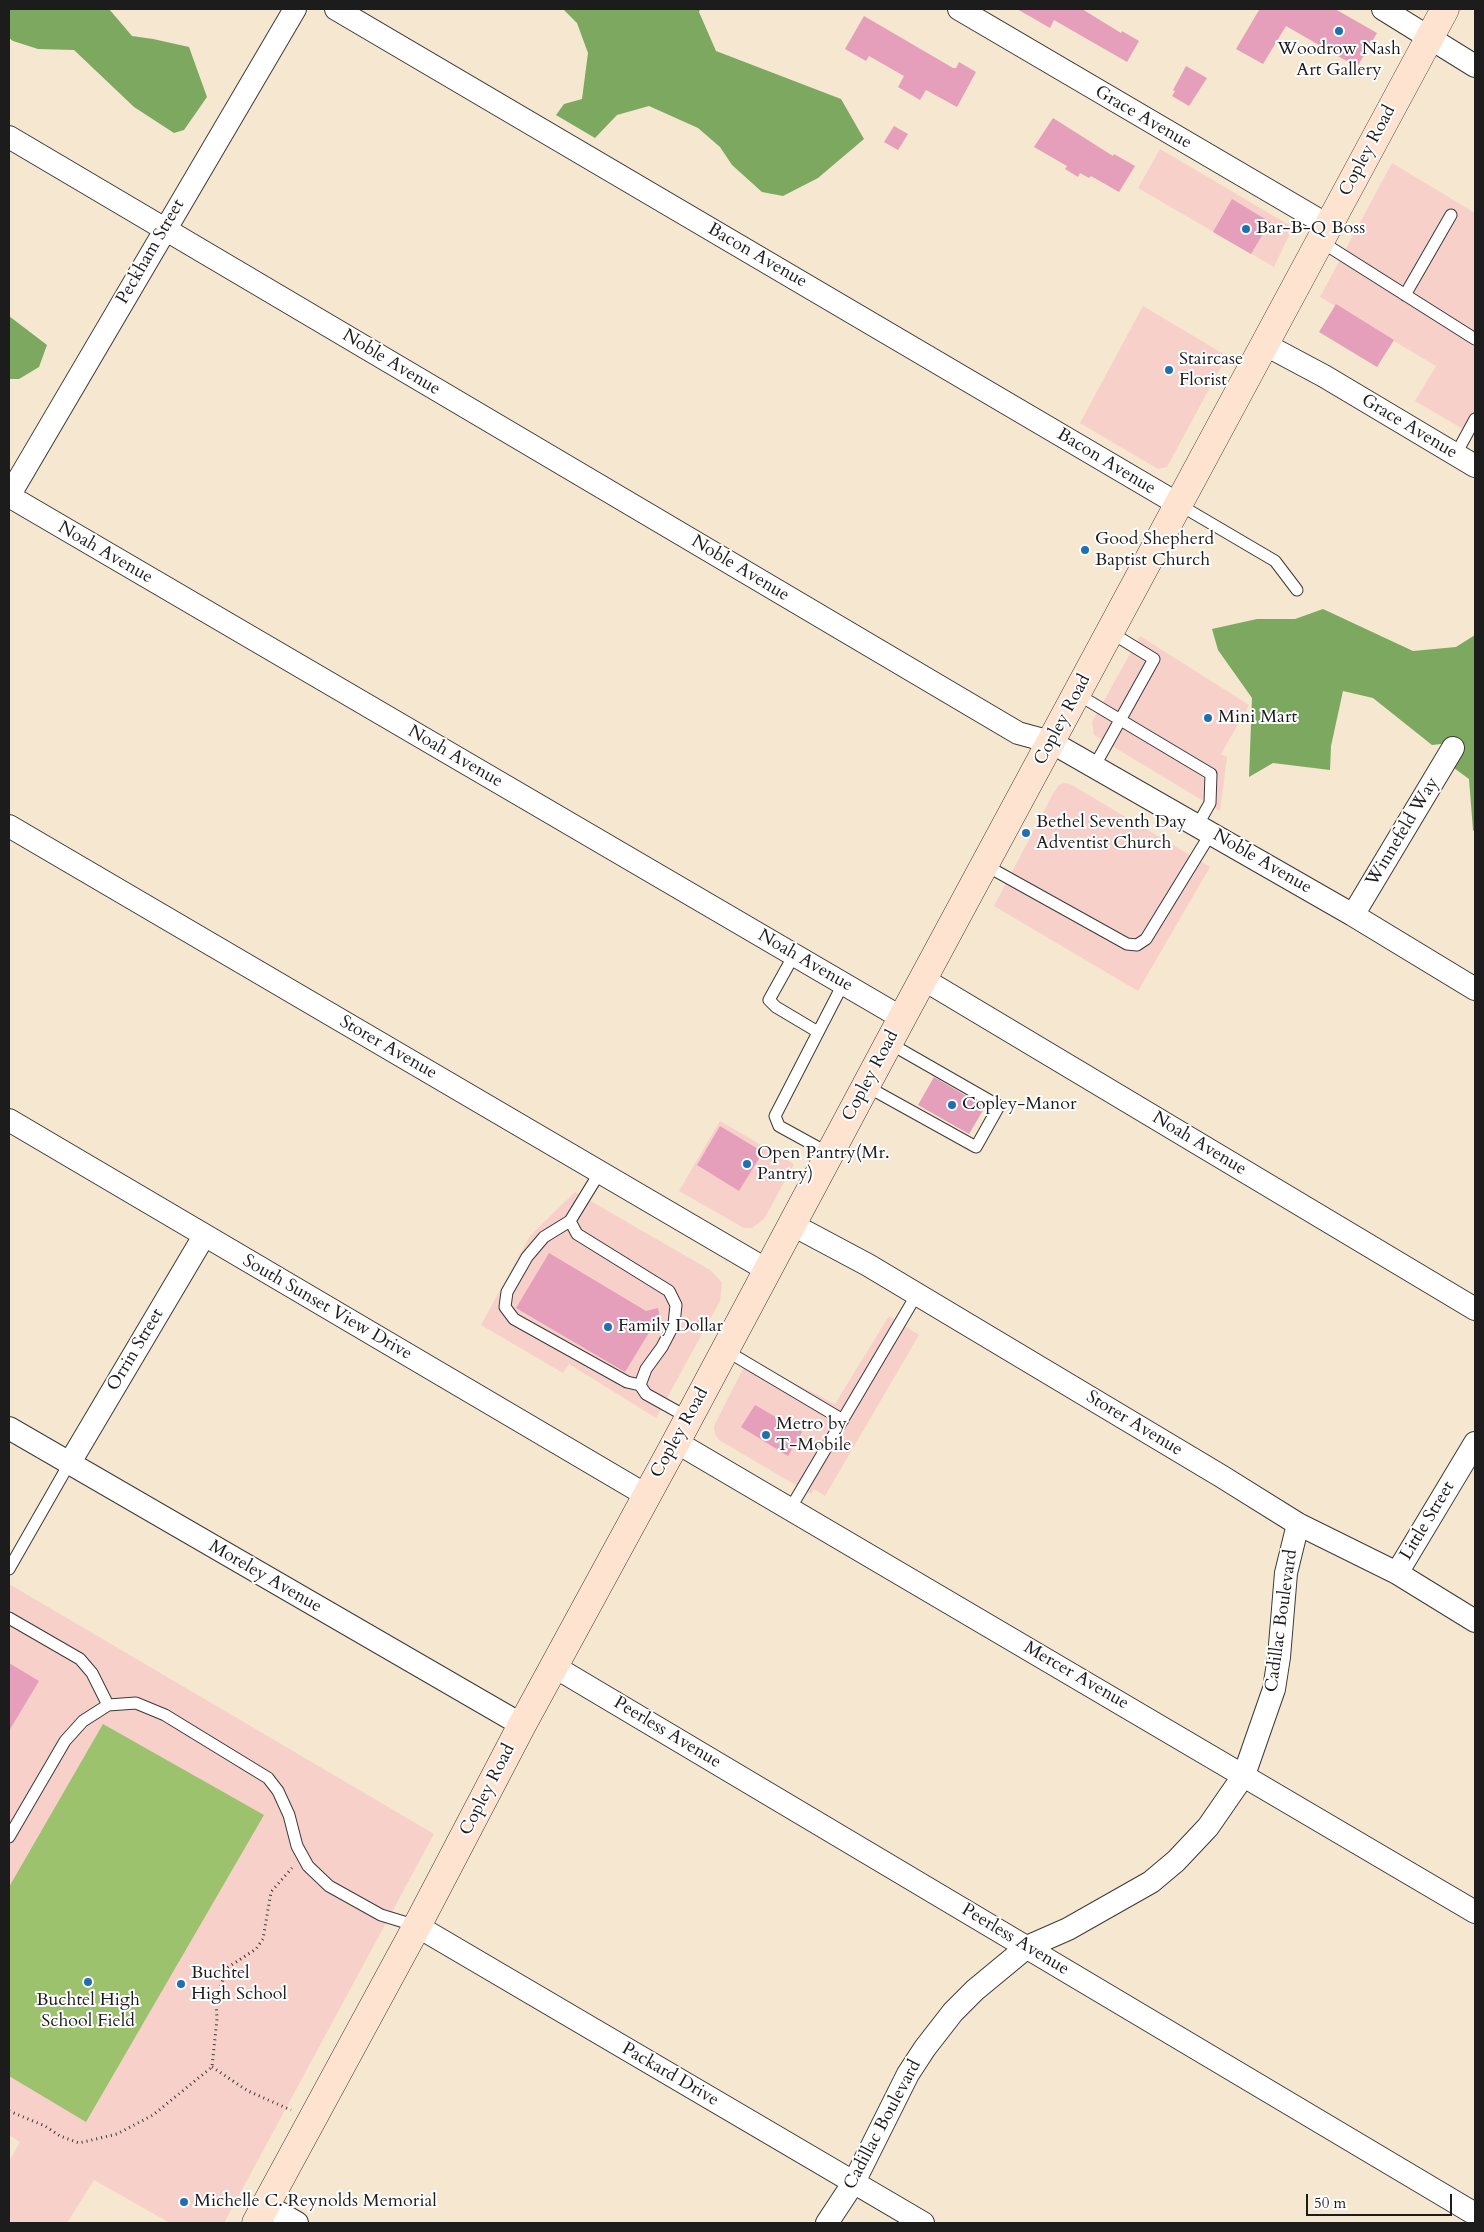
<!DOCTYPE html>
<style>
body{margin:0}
#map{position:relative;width:1484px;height:2232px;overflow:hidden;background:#f5e7d0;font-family:Cardo,serif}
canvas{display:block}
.frame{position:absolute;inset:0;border:10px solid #1c1c1c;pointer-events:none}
.scale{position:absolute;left:1306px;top:2194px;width:146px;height:22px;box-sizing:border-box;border:2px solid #1c1c1c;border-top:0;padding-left:6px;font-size:15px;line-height:18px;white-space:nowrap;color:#1c1c1c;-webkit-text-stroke:4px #fff;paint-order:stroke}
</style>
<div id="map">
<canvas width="1484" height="2232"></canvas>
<div class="frame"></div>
<div class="scale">50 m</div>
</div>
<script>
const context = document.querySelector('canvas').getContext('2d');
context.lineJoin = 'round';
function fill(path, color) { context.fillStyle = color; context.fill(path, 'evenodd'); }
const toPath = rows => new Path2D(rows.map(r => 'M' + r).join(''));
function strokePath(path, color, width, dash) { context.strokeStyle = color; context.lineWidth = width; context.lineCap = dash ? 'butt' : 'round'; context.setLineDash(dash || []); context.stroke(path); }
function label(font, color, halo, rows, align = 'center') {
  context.font = font + ' Cardo,serif'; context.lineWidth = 4; context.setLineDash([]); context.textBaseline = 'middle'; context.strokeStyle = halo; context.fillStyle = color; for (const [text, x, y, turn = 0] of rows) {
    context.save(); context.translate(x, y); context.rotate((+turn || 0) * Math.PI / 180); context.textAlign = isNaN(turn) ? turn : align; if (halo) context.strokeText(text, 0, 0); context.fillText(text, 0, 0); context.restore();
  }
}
const built = toPath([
 [1160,149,1289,225,1291,231,1274,267,1138,188],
 [1392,163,1475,213,1475,436,1415,401,1436,366,1320,297],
 [1143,306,1227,356,1167,467,1158,469,1080,423],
 [1140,636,1249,705,1221,754,1227,757,1220,811,1094,735,1092,722],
 [1064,783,1070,784,1210,867,1138,991,994,906,1054,792,1059,785],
 [720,1121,794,1164,764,1219,752,1228,744,1228,679,1191],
 [575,1192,710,1270,722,1282,720,1301,656,1418,569,1364,563,1373,481,1325,530,1236],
 [889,1316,919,1335,825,1496,814,1489,811,1494,719,1440,715,1434,714,1426,748,1359,835,1404],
 [9,1584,434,1834,224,2223,170,2223,94,2180,67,2223,9,2223,9,2161,20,2142,9,2135]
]);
const green = toPath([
 [103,1724,264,1815,86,2122,9,2076,9,1887]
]);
const forest = toPath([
 [9,9,109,9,132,36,153,39,189,47,207,97,184,130,174,133,134,107,74,50,38,49,13,41,9,38],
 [563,9,700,9,699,12,716,51,841,99,864,139,818,178,783,196,762,192,732,165,720,147,698,128,649,106,617,115,595,138,556,115,564,104,582,99,588,53,577,23],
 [9,316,47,345,39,367,19,379,9,379],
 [1323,609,1413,651,1456,647,1475,635,1475,833,1473,830,1469,779,1454,768,1465,745,1450,743,1432,745,1373,698,1343,691,1331,746,1330,770,1273,763,1249,777,1252,698,1218,650,1212,629,1257,619,1295,619]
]);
const building = toPath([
 [1017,9,1082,9,1121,33,1122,31,1139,41,1127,62,1054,20,1050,28],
 [1256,9,1335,9,1377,33,1357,67,1286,26,1263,64,1236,49,1259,10],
 [864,16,953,68,956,68,959,62,976,72,957,107,926,90,920,100,898,87,904,76,869,56,866,61,845,49],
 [1186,66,1207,78,1189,106,1172,96,1175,91,1173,90],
 [1053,118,1113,156,1114,154,1135,166,1119,192,1091,176,1089,178,1080,173,1078,177,1065,169,1067,166,1034,147],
 [894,126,908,134,898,150,884,142],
 [1232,199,1270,222,1251,254,1213,232],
 [1336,304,1394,340,1377,367,1319,332],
 [934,1077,985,1107,969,1134,918,1105],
 [720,1126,763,1152,739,1191,697,1165],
 [549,1253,646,1311,658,1308,662,1328,650,1331,625,1372,516,1308],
 [755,1405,802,1432,788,1456,741,1427],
 [9,1663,39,1681,9,1731]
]);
const path = toPath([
 [212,2067,248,2091,291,2110],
 [9,2111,45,2126,60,2136,79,2143,117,2134,153,2115,212,2067,217,2019,216,1999,227,1968,256,1949,263,1939,271,1892,292,1868]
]);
const service = toPath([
 [1320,241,1475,339],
 [1405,295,1451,215],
 [1456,454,1475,419],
 [1178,504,1275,561,1297,590],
 [1077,694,1211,774,1210,803,1197,826],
 [1094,767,1154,659,1110,632],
 [985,865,1127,944,1137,945,1146,939,1211,833],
 [794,955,769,1000,776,1007,818,1032],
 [866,1086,976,1147,999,1106,889,1043],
 [830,1154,779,1126,775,1116,843,984],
 [600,1172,570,1221,577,1234,669,1291,676,1305,674,1324,662,1347,646,1369,640,1385,646,1394,689,1418],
 [570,1221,544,1237,527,1257,507,1292,505,1307,514,1319,627,1382,640,1385],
 [725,1350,843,1420],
 [790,1509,917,1294],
 [9,1569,69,1464],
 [9,1618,80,1659,92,1673,108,1705],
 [9,1837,65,1741,83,1721,108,1705,136,1703,165,1715,268,1778,278,1791,289,1815,297,1846,308,1866,329,1886,381,1915,417,1926]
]);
const minor = toPath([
 [336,9,1178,504],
 [959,9,1329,226],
 [1383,9,1475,66],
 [9,137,1018,733,1051,742,1353,915,1475,989],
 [1264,344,1324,376,1475,466],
 [9,496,902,1018],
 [9,496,295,9],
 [9,826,767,1270],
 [1353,915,1453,748],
 [923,979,1475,1309],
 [9,1120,646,1495],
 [793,1225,868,1265,1221,1476,1298,1524,1397,1573,1475,1621],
 [9,1428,522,1725],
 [676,1442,1475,1912],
 [69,1464,204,1236],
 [1397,1573,1475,1443],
 [555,1667,1475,2214],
 [417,1926,923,2223],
 [266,2205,297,2223],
 [827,2223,854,2182,908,2074,925,2048,953,2012,975,1990,1027,1947,1068,1929,1151,1882,1176,1861,1208,1827,1244,1775,1274,1689,1279,1657,1286,1573,1298,1524]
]);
const secondary = toPath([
 [256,2223,417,1926,522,1725,676,1442,902,1018,1445,9]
]);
const markers = [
 [1339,31,5,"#1f6fb2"],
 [1246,229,5,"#1f6fb2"],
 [1169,370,5,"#1f6fb2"],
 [1085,550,5,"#1f6fb2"],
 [1208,718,5,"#1f6fb2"],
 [1026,833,5,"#1f6fb2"],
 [952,1105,5,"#1f6fb2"],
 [747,1164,5,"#1f6fb2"],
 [608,1327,5,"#1f6fb2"],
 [766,1435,5,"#1f6fb2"],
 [88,1982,5,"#1f6fb2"],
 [181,1984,5,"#1f6fb2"],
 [184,2202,5,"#1f6fb2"]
];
const poiNames = [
 ["Woodrow Nash",1339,50,"center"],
 ["Art Gallery",1339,71,"center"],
 ["Bar-B-Q Boss",1256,229],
 ["Staircase",1179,360],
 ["Florist",1179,381],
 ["Good Shepherd",1095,540],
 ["Baptist Church",1095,561],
 ["Mini Mart",1218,718],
 ["Bethel Seventh Day",1036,823],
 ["Adventist Church",1036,844],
 ["Copley-Manor",962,1105],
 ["Open Pantry(Mr.",757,1154],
 ["Pantry)",757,1175],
 ["Family Dollar",618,1327],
 ["Metro by",776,1425],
 ["T-Mobile",776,1446],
 ["Buchtel",191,1974],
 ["High School",191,1995],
 ["Buchtel High",88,2001,"center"],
 ["School Field",88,2022,"center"],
 ["Michelle C. Reynolds Memorial",194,2202]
];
const streetNames = [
 ["Grace Avenue",1143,118,30],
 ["Copley Road",1368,151,-62],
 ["Peckham Street",151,252,-60],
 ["Bacon Avenue",757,256,30],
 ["Noble Avenue",391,363,31],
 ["Grace Avenue",1409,427,31],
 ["Bacon Avenue",1106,462,31],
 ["Noah Avenue",105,553,30],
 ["Noble Avenue",740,569,31],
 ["Copley Road",1063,720,-62],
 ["Noah Avenue",455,757,30],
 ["Winnefeld Way",1403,832,-59],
 ["Noble Avenue",1262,862,30],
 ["Noah Avenue",805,961,30],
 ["Storer Avenue",388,1048,30],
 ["Copley Road",871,1076,-62],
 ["Noah Avenue",1199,1144,31],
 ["South Sunset View Drive",327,1308,30],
 ["Orrin Street",136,1350,-59],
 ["Storer Avenue",1134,1424,31],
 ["Copley Road",680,1433,-61],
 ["Little Street",1428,1521,-59],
 ["Moreley Avenue",265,1577,30],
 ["Cadillac Boulevard",1282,1621,-82],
 ["Mercer Avenue",1076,1676,30],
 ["Peerless Avenue",667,1733,31],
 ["Copley Road",488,1790,-63],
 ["Peerless Avenue",1015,1940,31],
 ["Packard Drive",670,2075,30],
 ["Cadillac Boulevard",883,2125,-62]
];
fill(built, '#f7d0ca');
fill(green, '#9cc26d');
fill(forest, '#7da860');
fill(building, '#e59fbb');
strokePath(service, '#3d3a37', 13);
strokePath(minor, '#3d3a37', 24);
strokePath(secondary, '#3d3a37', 29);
strokePath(path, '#3d3a37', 3, [1, 4]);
strokePath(service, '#fff', 11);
strokePath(minor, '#fff', 22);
strokePath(secondary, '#fee3d1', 28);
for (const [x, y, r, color] of markers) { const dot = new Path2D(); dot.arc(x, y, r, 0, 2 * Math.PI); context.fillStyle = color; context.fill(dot); strokePath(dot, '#fff', 2); }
label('18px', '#1c1c1c', '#fff', poiNames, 'left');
label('18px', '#1c1c1c', '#fff', streetNames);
</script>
